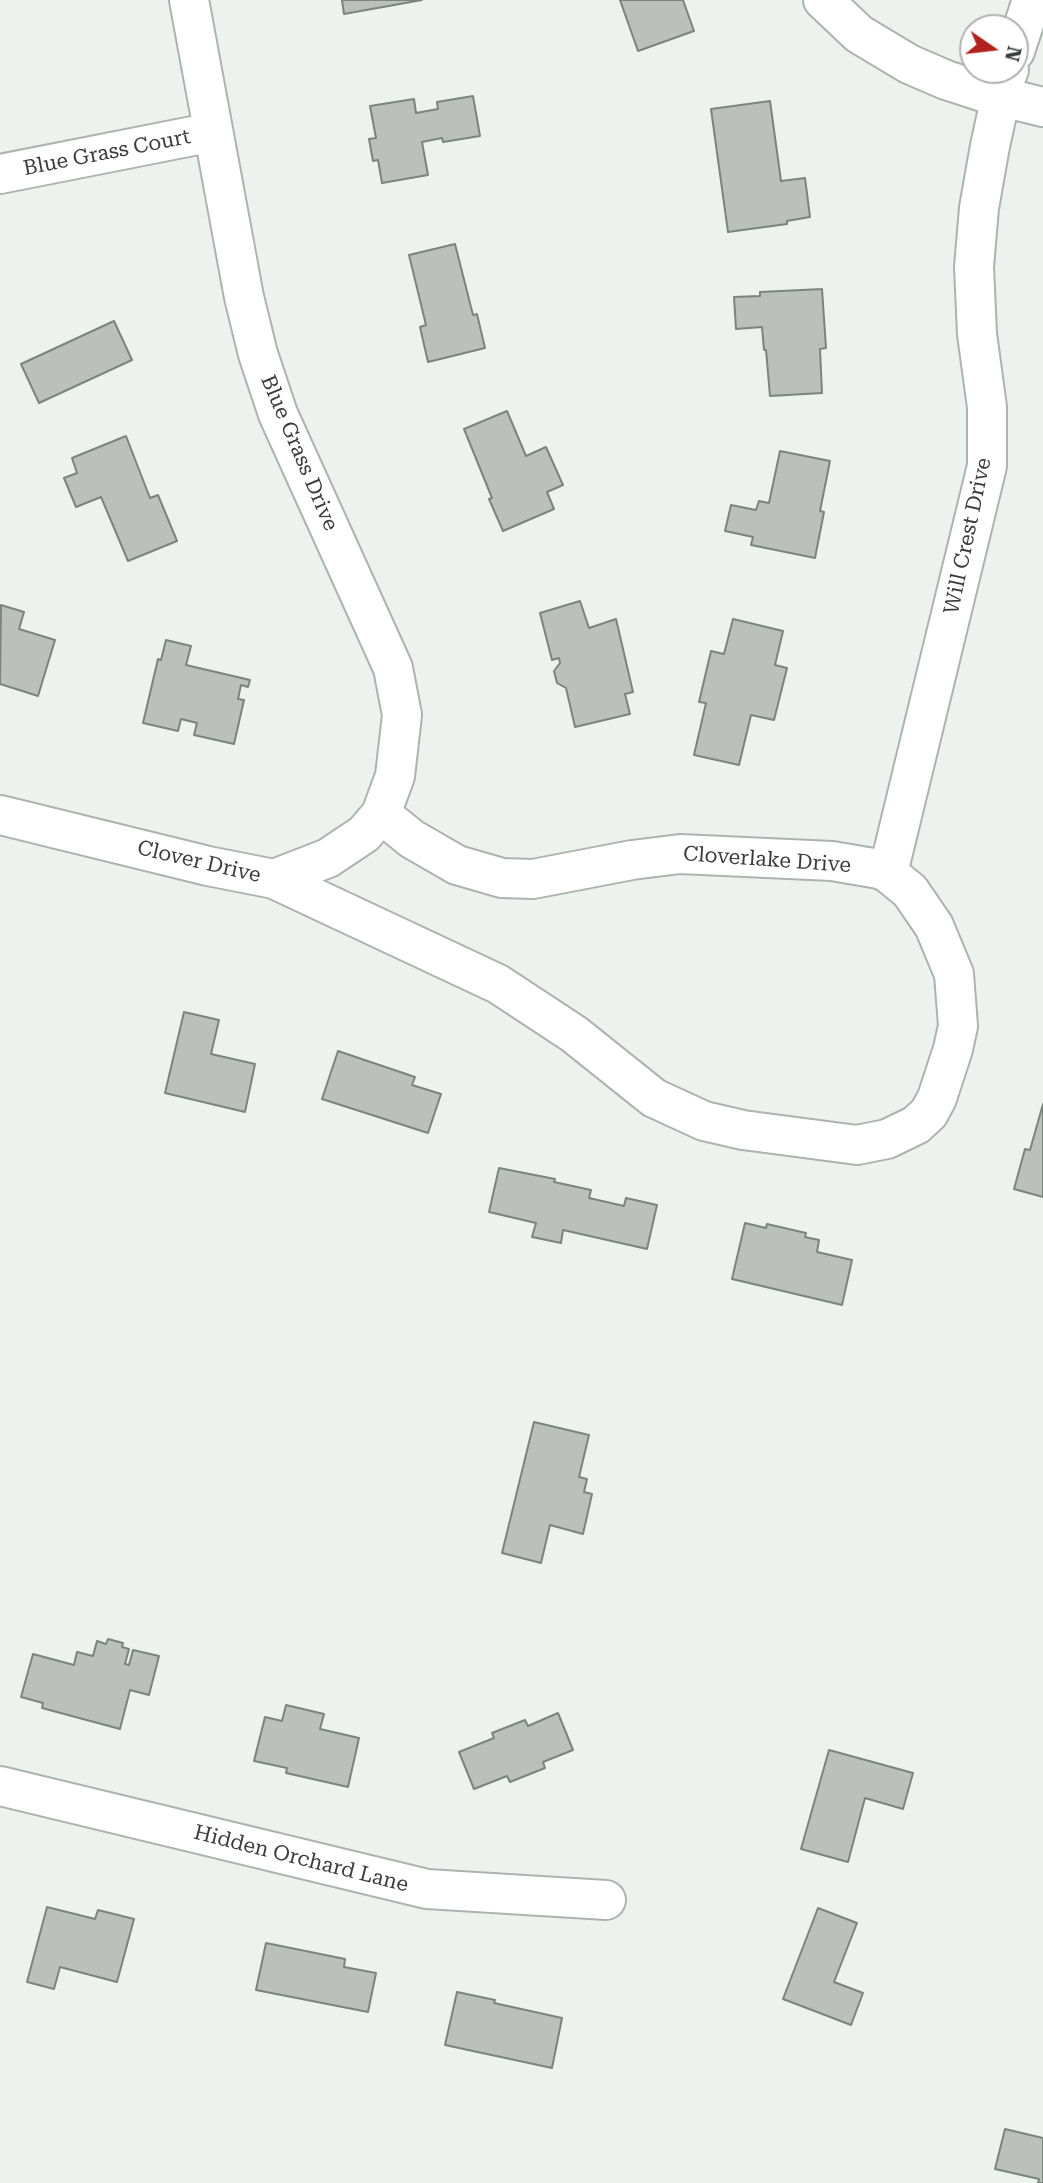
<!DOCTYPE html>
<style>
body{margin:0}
#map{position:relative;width:1043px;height:2183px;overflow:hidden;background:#edf2ee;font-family:"Roboto Serif",serif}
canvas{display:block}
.north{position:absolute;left:959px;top:14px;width:70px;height:70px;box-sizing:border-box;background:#fff;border:2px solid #b0b1b0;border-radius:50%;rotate:104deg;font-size:19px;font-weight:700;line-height:28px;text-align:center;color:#393c3a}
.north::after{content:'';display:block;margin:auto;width:24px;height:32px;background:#b1211e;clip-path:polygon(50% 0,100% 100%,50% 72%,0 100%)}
</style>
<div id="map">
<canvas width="1043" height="2183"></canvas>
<div class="north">N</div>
</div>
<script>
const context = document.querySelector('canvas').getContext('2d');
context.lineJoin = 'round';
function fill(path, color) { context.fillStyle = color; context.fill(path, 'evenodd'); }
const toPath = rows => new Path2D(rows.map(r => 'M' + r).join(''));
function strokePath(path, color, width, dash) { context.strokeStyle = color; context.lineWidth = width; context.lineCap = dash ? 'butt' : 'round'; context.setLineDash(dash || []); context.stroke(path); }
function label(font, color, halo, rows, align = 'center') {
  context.font = font + ' "Roboto Serif",serif'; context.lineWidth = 6; context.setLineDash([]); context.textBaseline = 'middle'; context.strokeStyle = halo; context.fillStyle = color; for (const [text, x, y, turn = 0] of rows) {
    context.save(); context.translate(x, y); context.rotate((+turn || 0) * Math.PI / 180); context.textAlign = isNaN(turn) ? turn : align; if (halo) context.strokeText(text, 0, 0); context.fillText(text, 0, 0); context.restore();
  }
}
const building = toPath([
 [342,0,422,0,344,14,342,0],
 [620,0,683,0,694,31,638,51,620,0],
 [473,96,480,136,443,142,442,138,422,142,428,175,382,183,378,160,373,161,369,139,376,138,370,106,414,99,416,113,438,109,437,102,473,96],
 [770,101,781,181,805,178,810,217,787,221,787,224,728,232,711,109,770,101],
 [455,244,473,315,477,314,485,348,428,362,420,327,426,325,409,255,455,244],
 [822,289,826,348,820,349,822,393,770,396,766,350,764,350,762,327,736,329,734,297,760,296,760,292,822,289],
 [114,321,132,360,39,403,21,364,114,321],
 [507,411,526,456,546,447,563,485,547,492,554,509,503,531,489,499,492,498,464,429,507,411],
 [126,436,150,498,158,495,177,541,128,561,101,497,76,507,64,478,77,473,72,458,126,436],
 [780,451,830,461,820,511,824,512,815,558,751,545,753,537,725,531,731,505,756,510,759,501,769,503,780,451],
 [580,601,589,628,616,619,633,692,625,694,630,714,575,727,566,688,557,683,554,671,560,663,559,658,552,660,540,613,580,601],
 [1,605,24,612,19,629,55,640,38,696,0,684,1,605],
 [733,619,783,631,775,665,787,668,774,720,751,715,739,765,694,755,706,703,699,702,711,651,724,654,733,619],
 [166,640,191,646,186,665,250,680,248,687,241,685,238,699,244,700,234,744,194,735,197,723,181,719,178,731,143,723,158,659,161,660,166,640],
 [184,1012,219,1020,211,1054,255,1064,245,1112,165,1093,184,1012],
 [338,1051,415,1077,412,1085,441,1094,428,1133,322,1099,338,1051],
 [1043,1104,1043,1197,1014,1189,1025,1149,1030,1150,1043,1104],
 [499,1168,555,1179,554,1182,591,1190,589,1198,624,1206,626,1198,657,1205,647,1249,563,1230,561,1243,532,1237,536,1223,489,1212,499,1168],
 [745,1223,766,1228,767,1224,806,1233,805,1237,819,1240,817,1252,852,1260,842,1305,732,1279,745,1223],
 [534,1422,589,1435,579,1477,587,1479,584,1492,592,1494,583,1534,550,1525,541,1563,502,1553,534,1422],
 [108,1639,123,1643,122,1647,129,1649,125,1664,129,1665,133,1650,159,1656,149,1695,130,1690,120,1729,42,1708,43,1703,21,1697,33,1654,74,1665,77,1652,93,1656,97,1641,106,1644,108,1639],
 [286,1705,324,1714,320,1729,359,1738,348,1787,286,1773,287,1768,254,1761,265,1717,282,1721,286,1705],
 [558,1713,573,1750,543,1762,545,1768,510,1782,507,1776,474,1789,459,1752,494,1738,492,1733,525,1720,528,1726,558,1713],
 [829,1750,913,1773,903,1809,865,1798,848,1862,801,1849,829,1750],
 [47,1907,95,1919,98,1910,134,1919,117,1982,60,1967,54,1989,27,1982,47,1907],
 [818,1908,857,1923,834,1982,863,1993,851,2025,783,1999,818,1908],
 [266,1943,345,1959,344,1967,376,1973,368,2012,256,1990,266,1943],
 [457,1992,495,2000,494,2003,562,2018,552,2068,445,2045,457,1992],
 [1005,2129,1043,2138,1043,2183,1038,2183,1039,2179,995,2169,1005,2129]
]);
const minor = toPath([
 [823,0,859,34,909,64,946,80,986,93,1043,107],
 [1015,51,1032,0],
 [0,174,213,132],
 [0,815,208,866,274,879,328,858,364,834,381,814,395,776,402,715,393,668,278,414,258,354,244,297,189,0],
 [888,873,987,466,987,407,977,334,974,267,979,208,990,146,1004,82,1009,70],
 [274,879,498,984,574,1034,654,1098,704,1121,743,1130,857,1145,887,1139,916,1125,929,1113,937,1098,953,1049,958,1026,954,974,934,926,910,891,888,873,879,869,832,861,680,854,632,860,533,879,502,878,457,865,412,839,381,814],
 [0,1786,427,1889,606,1900]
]);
const streetNames = [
 ["Blue Grass Court",107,153,-11],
 ["Blue Grass Drive",299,453,67],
 ["Will Crest Drive",968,536,-78],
 ["Cloverlake Drive",767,860,4],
 ["Clover Drive",199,862,13],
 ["Hidden Orchard Lane",301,1859,14]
];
fill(building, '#bbc0bc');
strokePath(building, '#7d837f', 2);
strokePath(minor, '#adb3af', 42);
strokePath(minor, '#fff', 38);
label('21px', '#393c3a', '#fff', streetNames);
</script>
